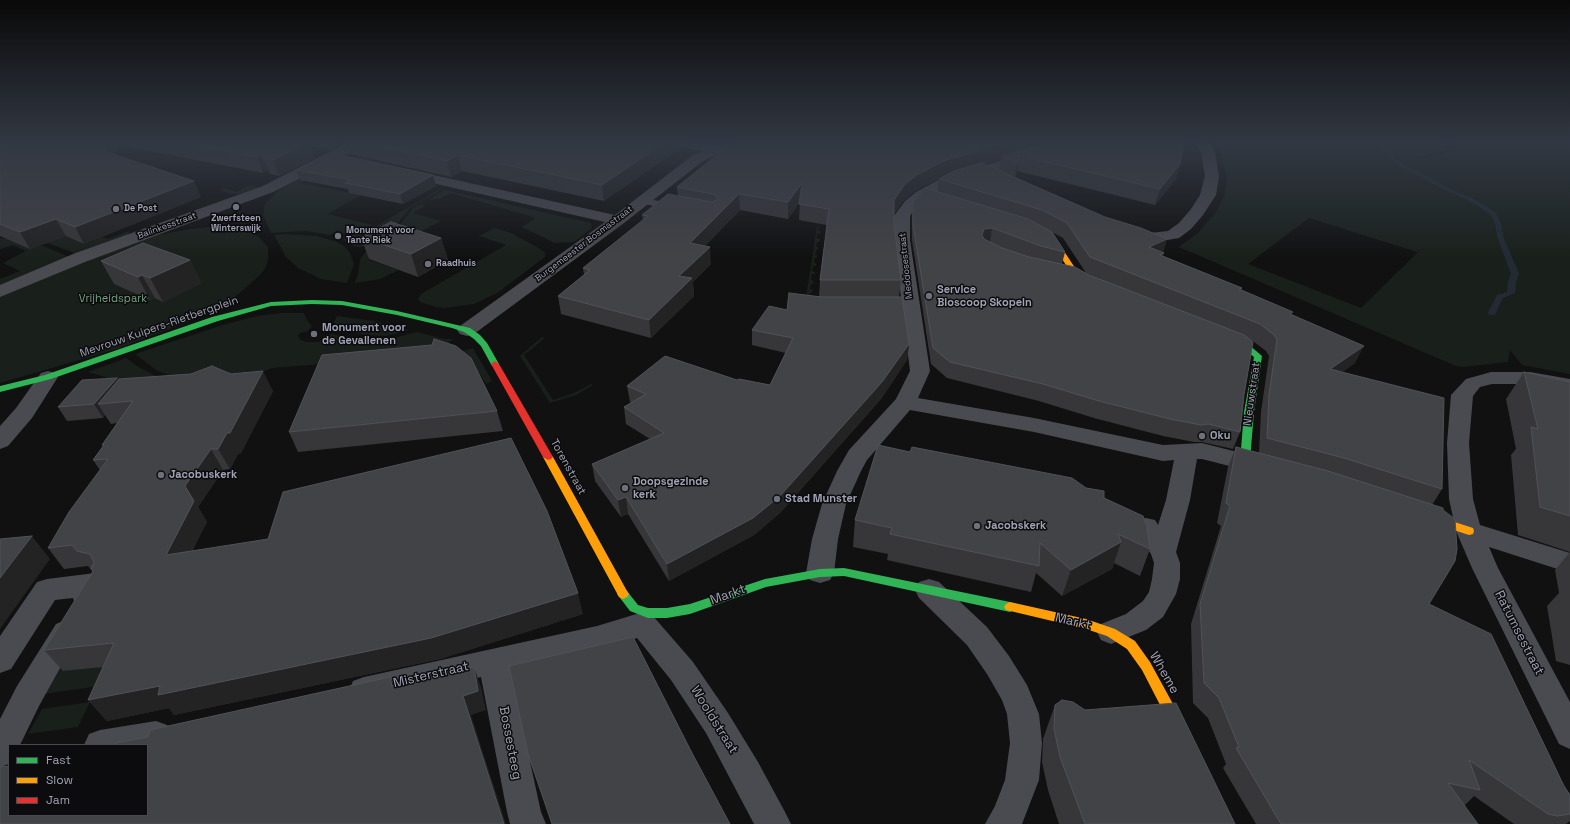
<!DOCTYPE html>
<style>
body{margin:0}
#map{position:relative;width:1570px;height:824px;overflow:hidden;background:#111;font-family:"Space Grotesk",sans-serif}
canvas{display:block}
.legend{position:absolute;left:8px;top:744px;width:140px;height:72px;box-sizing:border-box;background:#0c0b0d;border:1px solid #474850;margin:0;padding:5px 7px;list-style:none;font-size:12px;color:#a0a3b4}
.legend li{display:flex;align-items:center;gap:8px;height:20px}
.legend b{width:20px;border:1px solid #474850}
</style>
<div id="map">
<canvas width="1570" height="824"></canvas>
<ul class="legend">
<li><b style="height:5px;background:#30b455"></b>Fast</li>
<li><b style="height:5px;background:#ff9f0a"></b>Slow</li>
<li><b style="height:5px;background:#e5322d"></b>Jam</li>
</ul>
</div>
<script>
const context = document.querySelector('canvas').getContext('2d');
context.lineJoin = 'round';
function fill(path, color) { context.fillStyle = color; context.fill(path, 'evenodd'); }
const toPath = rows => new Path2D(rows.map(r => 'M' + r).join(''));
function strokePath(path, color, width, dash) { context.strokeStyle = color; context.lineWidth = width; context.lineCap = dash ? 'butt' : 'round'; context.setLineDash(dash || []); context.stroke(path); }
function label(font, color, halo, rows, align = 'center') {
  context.font = font + ' "Space Grotesk",sans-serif'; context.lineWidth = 3; context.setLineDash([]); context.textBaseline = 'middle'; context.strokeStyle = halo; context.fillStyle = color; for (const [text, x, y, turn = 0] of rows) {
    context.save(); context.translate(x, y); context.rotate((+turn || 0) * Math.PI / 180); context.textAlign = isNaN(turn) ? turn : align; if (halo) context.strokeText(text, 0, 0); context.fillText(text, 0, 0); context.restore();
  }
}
const green = toPath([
 [1217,143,1445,143,1443,149,1438,152,1418,157,1424,159,1451,151,1455,143,1570,143,1570,374,1522,365,1510,350,1508,362,1463,367,1456,366,1179,247,1198,233,1216,212,1224,196,1227,178],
 [1309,218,1417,252,1418,252,1361,308,1248,264],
 [308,173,317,175,300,183,361,195,328,214,376,226,440,189,442,189,410,208,396,225,368,246,359,247,353,246,343,239,349,235,337,231,330,235,306,231,271,233,263,215,265,204,280,189],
 [250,185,260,188,243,194,231,194,220,190,225,188,236,192],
 [445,190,591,223,592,228,574,242,555,243,522,227,536,218,451,193,439,199,430,200,431,198],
 [427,203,422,205,425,206,413,213,441,221,403,241,399,226,413,208,420,204],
 [38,219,84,244,103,237,108,239,129,231,129,233,126,236,79,255,45,242],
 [212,227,233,228,250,232,259,237,268,247,268,260,265,269,258,277,236,296,188,322,117,349,0,383,0,295,18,286,153,236,190,229],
 [817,227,819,227,818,231,821,231,820,234,817,234,817,239,820,239,819,242,817,242,816,247,818,247,818,250,816,250,815,255,817,255,817,258,815,258,814,263,816,263,816,266,813,266,812,271,815,272,815,274,812,274,811,280,814,281,813,284,811,284,810,289,813,290,812,293,810,293,809,297,806,297],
 [495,228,511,233,542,250,545,253,545,257,497,293,474,304,445,308,436,307,420,302,418,299,421,294,506,245,479,236],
 [285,234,317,236,337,242,345,247,350,253,354,264,347,283,321,279,298,268,286,257,274,235],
 [0,238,36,243,72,258,0,289,0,279,20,271,3,263,26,251,13,245,0,249],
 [368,249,369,260,399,270,380,279,355,283,358,274,360,259],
 [281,313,304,313,306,319,312,326,308,331,300,333,298,336,301,340,307,342,319,342,324,338,324,336,332,334,359,340,382,341,417,332,444,339,453,339,447,344,321,364,272,368,256,374,176,378,156,370,135,354,226,324,257,316],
 [337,316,374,321,409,330,386,336,364,335,337,328,334,322],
 [542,337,545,338,524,355,553,400,574,393,591,384,593,385,576,395,550,403,520,356],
 [473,348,492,381,486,384,468,355,463,351],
 [126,358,137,366,161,379,142,388,88,372],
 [108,597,63,671,99,667,100,663,122,683,42,694,97,599],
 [90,702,78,727,28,734,42,709]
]);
const stream = toPath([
 [1372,143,1386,145,1394,151,1393,155,1394,157,1403,164,1451,189,1472,198,1495,212,1501,223,1503,236,1519,274,1516,282,1515,293,1503,298,1495,315,1489,315,1488,313,1497,295,1507,292,1508,282,1511,274,1497,236,1495,223,1490,214,1468,200,1447,191,1399,166,1390,159,1387,155,1388,152,1372,143]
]);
const lane = toPath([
 [642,198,676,204,681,207,676,210,639,203,637,201,639,199,642,198]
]);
const street = toPath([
 [347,143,364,143,363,146,273,192,85,262,0,297,0,285,73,254,263,186,347,143],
 [673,143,719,145,753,143,752,146,723,152,703,161,624,223,474,334,467,336,460,334,457,330,460,326,605,222,401,176,399,173,401,170,406,169,615,215,693,155,703,151,679,147,674,146,673,143],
 [1050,143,1064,143,1057,153,952,184,926,198,916,207,910,216,910,240,930,371,918,398,1034,418,1163,445,1202,443,1253,456,1257,462,1253,468,1245,470,1202,459,1197,459,1190,500,1176,552,1180,563,1180,579,1176,594,1163,617,1146,630,1111,644,1101,640,1097,632,1101,624,1126,614,1143,601,1149,592,1152,579,1154,563,1151,554,1133,527,1137,520,1146,518,1155,520,1158,525,1166,500,1174,460,1163,461,1034,432,910,410,867,460,861,471,846,504,838,539,834,573,830,580,820,583,810,580,806,573,812,539,822,504,837,471,849,450,896,399,910,371,894,240,894,216,905,201,916,192,942,178,1047,147,1050,143],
 [1196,143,1210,143,1215,153,1219,176,1216,195,1203,215,1191,229,1179,238,1150,243,1126,239,1124,236,1126,233,1132,231,1150,233,1168,231,1179,223,1191,209,1200,195,1205,176,1201,153,1196,143],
 [48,371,55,373,58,377,32,418,8,446,0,449,0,426,16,408,41,373,48,371],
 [1491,372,1530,372,1570,379,1570,391,1530,384,1492,384,1480,387,1473,396,1469,443,1473,499,1480,525,1570,553,1570,573,1489,547,1498,568,1570,702,1570,749,1559,744,1472,568,1456,531,1449,499,1447,443,1451,395,1466,379,1491,372],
 [95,573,105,576,109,584,96,607,86,610,76,607,73,598,55,600,11,669,0,673,0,636,37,582,47,579,95,573],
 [929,579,939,582,987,627,1009,656,1027,685,1039,714,1042,743,1039,780,1022,824,985,824,995,806,1005,780,1010,743,1007,714,1002,700,987,674,967,645,919,598,915,590,919,582,929,579],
 [643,612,653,616,693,662,728,713,758,762,785,812,791,824,754,824,706,733,671,680,637,638,597,650,510,670,541,812,546,824,510,824,507,812,481,677,364,705,353,701,349,691,353,681,364,677,597,626,643,612],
 [66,620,76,624,80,632,39,706,20,745,9,745,9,764,0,767,0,719,17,686,56,624,66,620],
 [156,721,167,725,172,736,167,747,156,751,147,752,147,745,84,745,89,734,100,730,156,721]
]);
const fast = toPath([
 [312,300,342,301,397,311,470,328,480,335,487,343,499,364,498,366,492,366,481,346,474,339,464,332,452,328,397,315,342,305,312,304,271,306,218,321,51,379,0,392,0,386,45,375,212,317,271,302,312,300],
 [1222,336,1228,336,1248,344,1262,356,1254,412,1250,460,1265,464,1267,466,1265,468,1262,469,1245,465,1240,462,1244,412,1254,357,1242,348,1222,340,1221,338,1222,336],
 [844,568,1010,602,1014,604,1016,607,1014,610,1010,612,844,576,820,577,766,587,690,614,667,618,648,618,630,611,617,594,619,591,623,589,627,591,638,605,648,608,667,608,690,604,765,579,820,569,844,568]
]);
const slow = toPath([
 [1042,233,1058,242,1081,277,1096,284,1096,288,1090,288,1075,280,1053,244,1040,236,1040,234,1042,233],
 [548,454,553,457,627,591,629,594,627,597,623,599,619,597,543,457,548,454],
 [1427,513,1473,528,1474,531,1473,534,1469,535,1423,520,1422,517,1423,514,1427,513],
 [1010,602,1086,619,1115,629,1135,641,1150,662,1185,726,1187,730,1185,734,1180,736,1175,734,1142,670,1127,649,1107,636,1086,629,1006,610,1004,607,1006,604,1010,602]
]);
const jam = toPath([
 [495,361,499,364,553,457,551,459,548,460,543,457,491,364,495,361]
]);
const wall = toPath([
 [0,143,343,143,331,150,310,145,315,158,279,176,270,174,268,170,263,173,118,145,115,155,201,197,84,244,66,236,30,249,0,236],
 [347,143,679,143,679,149,604,201,462,171,451,177,350,154],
 [732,143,1180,164,1176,179,1155,205,1017,171,1015,178,1164,253,1163,256,1241,290,1292,315,1355,363,1342,372,1442,489,1432,505,1429,604,1564,786,1570,795,1570,821,1566,824,1514,824,1474,796,1464,806,1478,824,1256,824,1223,768,1226,764,1208,718,1193,703,1191,624,1221,526,1217,523,1228,467,1236,447,1259,453,1261,412,1269,356,1266,351,1253,341,1250,340,1244,395,1240,432,1233,449,1202,442,1194,442,1163,436,1094,418,1039,401,947,378,931,364,912,240,912,216,913,202,938,191,939,179,947,175,942,177,915,191,904,200,894,214,894,224,901,280,899,297,909,344,907,360,881,399,780,513,754,535,669,581,628,514,621,517,595,481,592,464,650,439,626,424,624,407,631,403,630,402,627,386,737,380,770,385,786,353,752,345,752,330,787,310,819,297,820,280,827,225,799,220,800,201,788,219,740,210,705,246,711,264,693,282,694,296,651,338,561,314,558,296,584,275,583,268,643,221,642,215,678,196,677,187],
 [1001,159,999,171,984,164],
 [1052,232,1063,238,1086,273,1116,285,1062,264,1065,252],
 [296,170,436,186,403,204,349,193,348,189,300,180],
 [361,237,441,238,448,260,418,277,369,259],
 [190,260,201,283,163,302,155,298,150,300,114,284,101,261],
 [1524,372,1570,382,1570,665,1556,661,1547,606,1559,593,1555,570,1570,552,1518,535,1511,455,1516,449,1506,399],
 [117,378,118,380,273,391,241,453,238,454,230,469,223,470,198,507,207,522,192,550,583,614,440,659,174,715,169,708,107,721,88,700,103,667,63,671,44,650,93,572,88,566,64,569,48,548,100,470,93,460,103,446,102,445,117,423,111,424,105,415,103,418,67,421,58,407],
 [497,411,503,431,298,452,289,432],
 [910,452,1086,488,1104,498,1150,549,1140,576,1114,563,1112,569,1062,596,1036,573,1031,592,887,560,888,554,853,547,855,520],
 [1055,705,1235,824,1059,824,1048,790,1042,762,1043,739]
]);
const shadedWall = toPath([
 [107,143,117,143,118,145,112,166,104,151],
 [307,143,310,143,315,158,279,176,273,160],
 [328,143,343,143,331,150],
 [664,143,679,143,679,149,604,201,602,185],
 [1006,143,1048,143,1002,156,1001,159,942,177,915,191,904,200,892,216,894,200,905,184,917,175,943,161],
 [262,155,268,170,263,173,257,157],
 [458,155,462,171,451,177,447,161],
 [1020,156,1017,171,1014,178,1017,163],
 [1180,164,1176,179,1155,205,1160,189],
 [433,175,436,186,403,204,400,194],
 [194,181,201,197,84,244,75,227],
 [802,183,801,198,788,219,788,202],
 [739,194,740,210,691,260,690,243],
 [56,219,66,236,30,249,20,232],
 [992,228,990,243,980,250,982,235,984,229],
 [441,238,448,260,418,277,411,254],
 [1167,239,1163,254,1164,253,1159,269,1149,247],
 [710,247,711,264,693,282,694,296,651,338,649,320,679,276],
 [190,260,201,283,163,302,150,278],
 [142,275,155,298,150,300,138,277],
 [909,344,907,360,881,399,780,513,754,535,669,581,667,564],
 [1364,346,1355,363,1322,387,1330,369],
 [263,371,273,391,241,453,238,454,230,469,218,449],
 [117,378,125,391,98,404,105,415,103,418,94,404],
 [211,449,223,470,198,507,207,522,180,576,166,555,185,486],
 [626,497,628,514,621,517,618,500],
 [32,536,50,559,0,629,0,578],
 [1121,542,1112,569,1062,596,1071,570],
 [578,593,583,614,440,659,174,715,169,708,107,721,88,700],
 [474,667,481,687,486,710,471,715,506,824,504,824,463,696],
 [390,677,400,697,392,686]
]);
const building = toPath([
 [0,143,107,143,104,151,194,181,75,227,56,219,20,232,0,224,0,143],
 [182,143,307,143,273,160,264,159,262,155,257,157,182,143],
 [364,143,664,143,602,185,458,155,447,161,364,143],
 [732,143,1006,143,943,161,917,175,905,184,894,200,894,224,901,280,820,280,829,209,799,204,802,183,788,202,739,194,690,243,710,247,679,276,692,278,649,320,558,296,590,270,583,268,648,216,642,215,668,194,712,202,718,199,718,197,712,194,677,187,732,143],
 [1047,143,1184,143,1180,164,1160,189,1020,156,1017,163,1002,156,1047,143],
 [331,153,433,175,400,194,345,183,351,180,296,170,331,153],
 [982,163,1105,217,1141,228,1167,239,1149,247,1164,253,1160,255,1242,288,1239,289,1293,312,1290,314,1364,346,1330,369,1444,398,1442,489,1344,458,1267,438,1269,395,1277,339,1273,334,1260,324,1090,257,1067,223,1042,210,939,179,954,171,982,163],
 [925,188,1028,219,1052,232,1065,252,1041,246,992,228,984,229,982,235,984,239,1002,248,1029,257,1075,267,1089,275,1244,335,1253,342,1244,395,1240,432,1209,424,1201,425,1170,419,1099,401,1043,384,950,362,933,348,913,225,913,202,925,188],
 [391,222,441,238,411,254,361,237,391,222],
 [143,243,190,260,150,278,142,275,138,277,101,261,143,243],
 [789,293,822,297,902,297,909,344,882,382,780,496,753,518,667,564,626,497,618,500,592,464,664,433,624,407,646,394,627,386,665,356,737,380,739,379,770,385,793,338,752,330,769,306,787,310,789,293],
 [434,339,456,346,471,358,497,411,289,432,322,355,432,345,434,339],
 [212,366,231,374,263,371,230,433,227,433,218,449,211,449,185,486,194,501,166,555,268,539,283,492,511,438,547,511,578,593,431,638,158,695,160,686,88,700,114,643,44,650,93,571,91,569,94,562,90,554,77,551,72,545,48,548,69,512,108,459,93,460,104,445,102,445,133,401,98,404,119,379,191,374,212,366],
 [1524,372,1570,382,1570,516,1540,507,1531,427,1538,429,1524,372],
 [117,378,94,404,58,407,82,380,117,378],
 [878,445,910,452,912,447,1072,478,1086,488,1104,491,1104,498,1143,516,1147,526,1150,549,1118,534,1121,542,1071,570,1040,543,1039,566,890,534,892,528,855,520,878,445],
 [1236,447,1328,471,1443,508,1443,510,1455,519,1457,549,1455,561,1429,604,1491,634,1564,786,1570,795,1570,814,1557,816,1548,814,1469,760,1480,790,1448,783,1478,824,1281,824,1236,748,1239,747,1219,698,1204,683,1200,604,1230,506,1226,503,1236,447],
 [32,536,0,578,0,539,32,536],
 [633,637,692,753,730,824,552,824,528,754,509,666,633,637],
 [474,667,478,691,463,696,504,824,0,824,0,767,9,766,9,815,147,815,147,745,115,745,116,743,148,737,150,730,390,677,392,686,474,667],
 [1062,700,1073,702,1085,710,1176,703,1235,824,1085,824,1060,757,1054,729,1055,705,1062,700]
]);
const markers = [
 [236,207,4,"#6e707b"],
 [116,209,4,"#6e707b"],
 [338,236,4,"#6e707b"],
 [428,264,4,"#6e707b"],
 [929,296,4,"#6e707b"],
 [314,334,4,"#6e707b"],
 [1202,436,4,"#6e707b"],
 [161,475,4,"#6e707b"],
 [625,488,4,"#6e707b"],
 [777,499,4,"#6e707b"],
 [977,526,4,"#6e707b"]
];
const farPoinames = [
 ["De Post",124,209],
 ["Zwerfsteen",236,219,"center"],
 ["Winterswijk",236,229,"center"],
 ["Monument voor",346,231],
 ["Tante Riek",346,241],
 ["Raadhuis",436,264]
];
const farStreetnames = [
 ["Balinkesstraat",167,226,-20],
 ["Burgemeester Bosmastraat",584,244,-37],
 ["Meddosestraat",906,266,-96]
];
const poiNames = [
 ["Service",937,290],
 ["Bioscoop Skopein",937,303],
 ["Monument voor",322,328],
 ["de Gevallenen",322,341],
 ["Oku",1210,436],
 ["Jacobuskerk",169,475],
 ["Doopsgezinde",633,482],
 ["kerk",633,495],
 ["Stad Munster",785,499],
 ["Jacobskerk",985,526]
];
const parkNames = [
 ["Vrijheidspark",113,299]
];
const streetNames = [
 ["Mevrouw Kuipers-Rietbergplein",159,327,-19],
 ["Nieuwstraat",1252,394,-82],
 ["Torenstraat",568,467,61]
];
const nearStreetnames = [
 ["Markt",728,595,-20],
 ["Markt",1073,622,13],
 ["Ratumsestraat",1519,633,63],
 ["Wheme",1164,673,60],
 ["Misterstraat",431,675,-13],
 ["Wooldstraat",714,720,58],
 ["Bossesteeg",510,743,79]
];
fill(green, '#19201b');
fill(stream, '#242a33');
fill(lane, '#4a4b51');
fill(street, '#4a4b51');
fill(fast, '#30b455');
fill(slow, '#ff9f0a');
fill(jam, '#e5322d');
fill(wall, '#37373a');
fill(shadedWall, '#232324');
fill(building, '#424347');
strokePath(building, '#515258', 1);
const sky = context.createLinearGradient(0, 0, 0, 259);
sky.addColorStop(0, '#090909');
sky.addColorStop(0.55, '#323843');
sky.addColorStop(1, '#32384300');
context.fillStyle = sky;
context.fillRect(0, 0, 1570, 259);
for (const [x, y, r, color] of markers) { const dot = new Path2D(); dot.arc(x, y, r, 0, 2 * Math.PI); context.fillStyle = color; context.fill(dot); strokePath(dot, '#0c0b0d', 1.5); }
label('bold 9px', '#a0a3b4', '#0c0b0d', farPoinames, 'left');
label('9px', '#a0a3b4', '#0c0b0d', farStreetnames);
label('bold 11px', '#a0a3b4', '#0c0b0d', poiNames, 'left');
label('11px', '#75a17f', '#0c0b0d', parkNames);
label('11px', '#a0a3b4', '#0c0b0d', streetNames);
label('13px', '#a0a3b4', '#0c0b0d', nearStreetnames);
</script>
